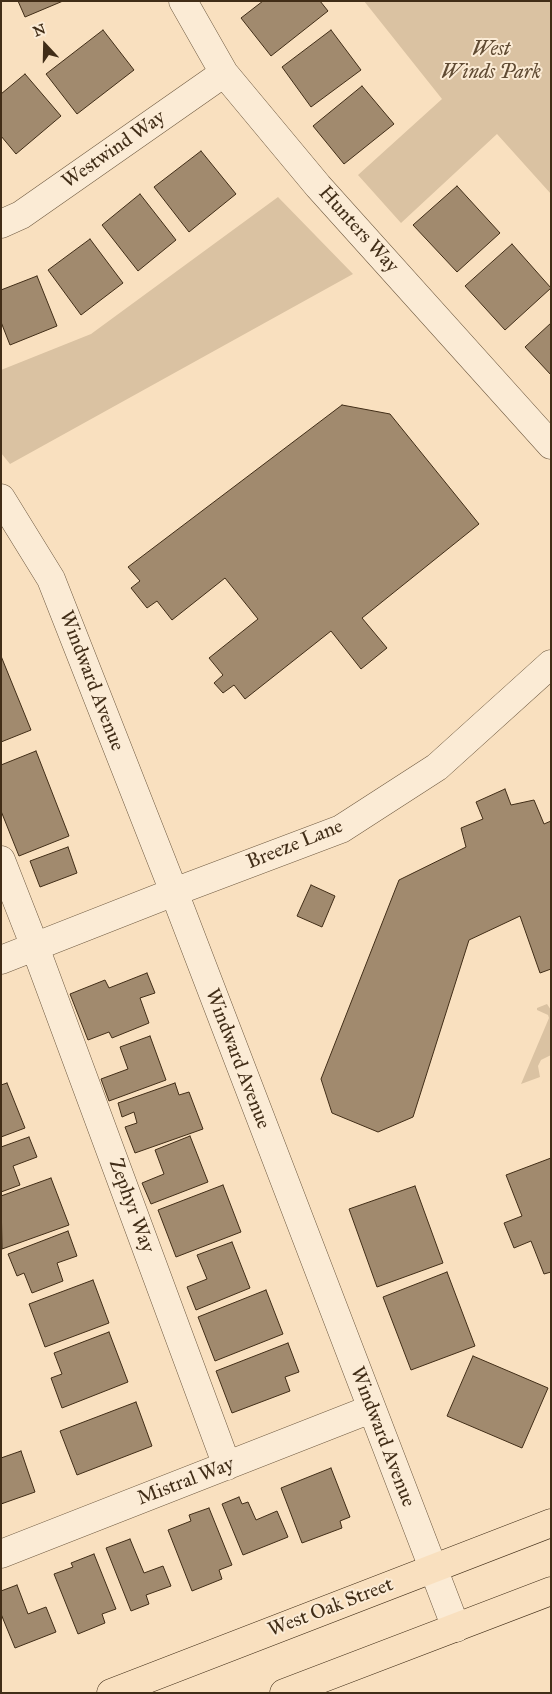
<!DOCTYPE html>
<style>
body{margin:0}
#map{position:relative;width:552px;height:1694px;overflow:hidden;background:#f9e0bf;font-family:"IM FELL Great Primer",serif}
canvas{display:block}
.frame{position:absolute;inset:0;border:2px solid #412d17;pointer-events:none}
.north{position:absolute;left:20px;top:20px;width:50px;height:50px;-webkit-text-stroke:4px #fbebd5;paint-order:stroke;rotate:339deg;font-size:14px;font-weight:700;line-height:20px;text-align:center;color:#412d17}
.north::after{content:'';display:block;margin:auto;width:18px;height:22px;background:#412d17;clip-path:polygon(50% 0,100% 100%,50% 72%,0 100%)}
</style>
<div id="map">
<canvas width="552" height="1694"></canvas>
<div class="frame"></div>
<div class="north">N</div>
</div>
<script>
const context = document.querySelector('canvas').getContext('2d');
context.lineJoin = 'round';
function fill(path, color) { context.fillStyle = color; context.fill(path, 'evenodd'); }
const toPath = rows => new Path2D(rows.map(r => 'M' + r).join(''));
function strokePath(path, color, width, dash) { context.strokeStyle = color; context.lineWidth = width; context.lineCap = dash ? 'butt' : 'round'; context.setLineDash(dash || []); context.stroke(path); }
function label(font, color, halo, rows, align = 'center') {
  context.font = font + ' "IM FELL Great Primer",serif'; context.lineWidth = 4; context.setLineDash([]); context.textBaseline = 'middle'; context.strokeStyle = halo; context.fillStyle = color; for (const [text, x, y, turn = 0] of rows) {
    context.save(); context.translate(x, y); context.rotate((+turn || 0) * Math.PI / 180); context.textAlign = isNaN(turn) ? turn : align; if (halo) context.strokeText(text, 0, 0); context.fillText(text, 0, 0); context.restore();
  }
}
const green = toPath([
 [364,1,551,1,551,194,497,134,401,223,358,175,442,99],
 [278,197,353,274,10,464,1,453,1,370,91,334],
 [547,1004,551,1010,551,1055,541,1060,538,1066,540,1077,521,1084,549,1018,548,1015,537,1010,537,1008]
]);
const building = toPath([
 [18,1,63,1,25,17,18,1],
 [263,1,320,1,328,11,271,56,241,18,263,1],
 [103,30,134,70,77,114,46,74,103,30],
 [331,30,361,70,311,107,282,67,331,30],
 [25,74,61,116,16,154,1,136,1,94,25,74],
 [362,86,394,124,344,164,313,126,362,86],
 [201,151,236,194,189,232,154,187,201,151],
 [457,186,500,233,457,272,413,225,457,186],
 [140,194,176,240,138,271,102,225,140,194],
 [90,239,123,283,81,315,48,270,90,239],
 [512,244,551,288,505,330,465,286,512,244],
 [37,276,57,326,10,345,1,322,1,290,37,276],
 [551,323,551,375,525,347,551,323],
 [342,405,390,414,479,524,362,618,387,648,361,669,331,631,245,699,234,685,223,693,214,683,223,675,209,658,258,619,225,578,172,620,157,601,147,608,131,588,140,581,128,567,342,405],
 [1,656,31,730,1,742,1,656],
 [36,751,69,836,19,856,1,811,1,765,36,751],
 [505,789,511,805,534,800,544,824,551,821,551,969,540,973,520,916,469,940,413,1117,378,1132,332,1113,321,1079,399,880,466,847,461,828,483,819,476,802,505,789],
 [68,847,77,873,40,887,30,861,68,847],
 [311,885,335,896,322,927,297,916,311,885],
 [147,973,155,993,140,998,149,1023,112,1038,109,1032,88,1040,70,994,105,980,109,988,147,973],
 [150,1036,166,1080,109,1101,101,1079,128,1069,120,1047,150,1036],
 [7,1083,25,1128,1,1137,1,1085,7,1083],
 [175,1083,179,1095,189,1092,203,1129,135,1153,125,1127,137,1123,134,1112,122,1117,118,1103,175,1083],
 [190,1136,208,1182,151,1204,142,1183,164,1174,155,1150,190,1136],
 [29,1137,37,1157,13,1166,20,1185,1,1192,1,1147,29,1137],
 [551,1158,551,1272,544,1274,531,1241,514,1248,504,1223,522,1216,506,1175,551,1158],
 [51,1178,69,1225,2,1249,1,1196,51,1178],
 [223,1185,241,1232,176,1257,158,1210,223,1185],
 [415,1186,443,1263,377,1287,349,1209,415,1186],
 [68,1231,77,1256,57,1263,63,1281,32,1293,24,1273,17,1276,8,1254,68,1231],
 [232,1242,250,1288,196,1310,187,1287,207,1279,197,1255,232,1242],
 [447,1272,475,1346,411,1370,383,1297,447,1272],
 [93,1280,109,1323,45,1347,29,1304,93,1280],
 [266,1290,283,1334,215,1361,198,1317,266,1290],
 [109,1332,128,1382,62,1408,51,1378,62,1374,54,1353,109,1332],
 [288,1343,299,1372,285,1377,290,1391,232,1413,216,1371,288,1343],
 [473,1356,548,1388,522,1448,447,1416,473,1356],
 [136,1402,152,1446,77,1475,60,1431,136,1402],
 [21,1451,35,1492,1,1504,1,1458,21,1451],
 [331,1468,350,1517,340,1521,342,1528,302,1543,281,1488,331,1468],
 [239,1497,242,1504,248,1502,256,1520,277,1511,288,1537,243,1555,222,1504,239,1497],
 [209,1508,232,1565,219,1570,222,1579,192,1591,168,1530,191,1521,189,1515,209,1508],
 [130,1539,144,1573,163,1566,171,1586,146,1595,149,1604,131,1611,106,1548,130,1539],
 [94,1554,116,1609,102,1614,105,1623,78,1634,54,1574,73,1567,71,1563,94,1554],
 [17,1585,28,1614,46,1607,56,1632,15,1648,1,1614,1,1591,17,1585]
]);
const minor = toPath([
 [183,1,224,73,318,186,551,445],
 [1,224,21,215,224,73],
 [1,498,51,579,174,892,456,1628],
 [1,860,35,947,227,1466],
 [1,960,174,892,341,829,437,767,551,664],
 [1,1554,371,1409]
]);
const major = toPath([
 [111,1693,551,1523],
 [284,1693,551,1591]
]);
const parkNames = [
 ["West",491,50],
 ["Winds Park",491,73]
];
const streetNames = [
 ["Westwind Way",114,150,-35],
 ["Hunters Way",358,230,48],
 ["Windward Avenue",91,681,69],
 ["Breeze Lane",295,845,-22],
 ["Windward Avenue",237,1059,69],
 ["Zephyr Way",131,1206,70],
 ["Windward Avenue",382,1437,69],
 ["Mistral Way",186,1482,-21],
 ["West Oak Street",331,1608,-21]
];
fill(green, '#dac2a2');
fill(building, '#a18a6e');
strokePath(building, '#412d17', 1);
strokePath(minor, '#6f5a41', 29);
strokePath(major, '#412d17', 29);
strokePath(minor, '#fbebd5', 28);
strokePath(major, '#f9e0bf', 28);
label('italic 20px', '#604b33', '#fbebd5', parkNames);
label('20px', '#412d17', '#fbebd5', streetNames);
</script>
